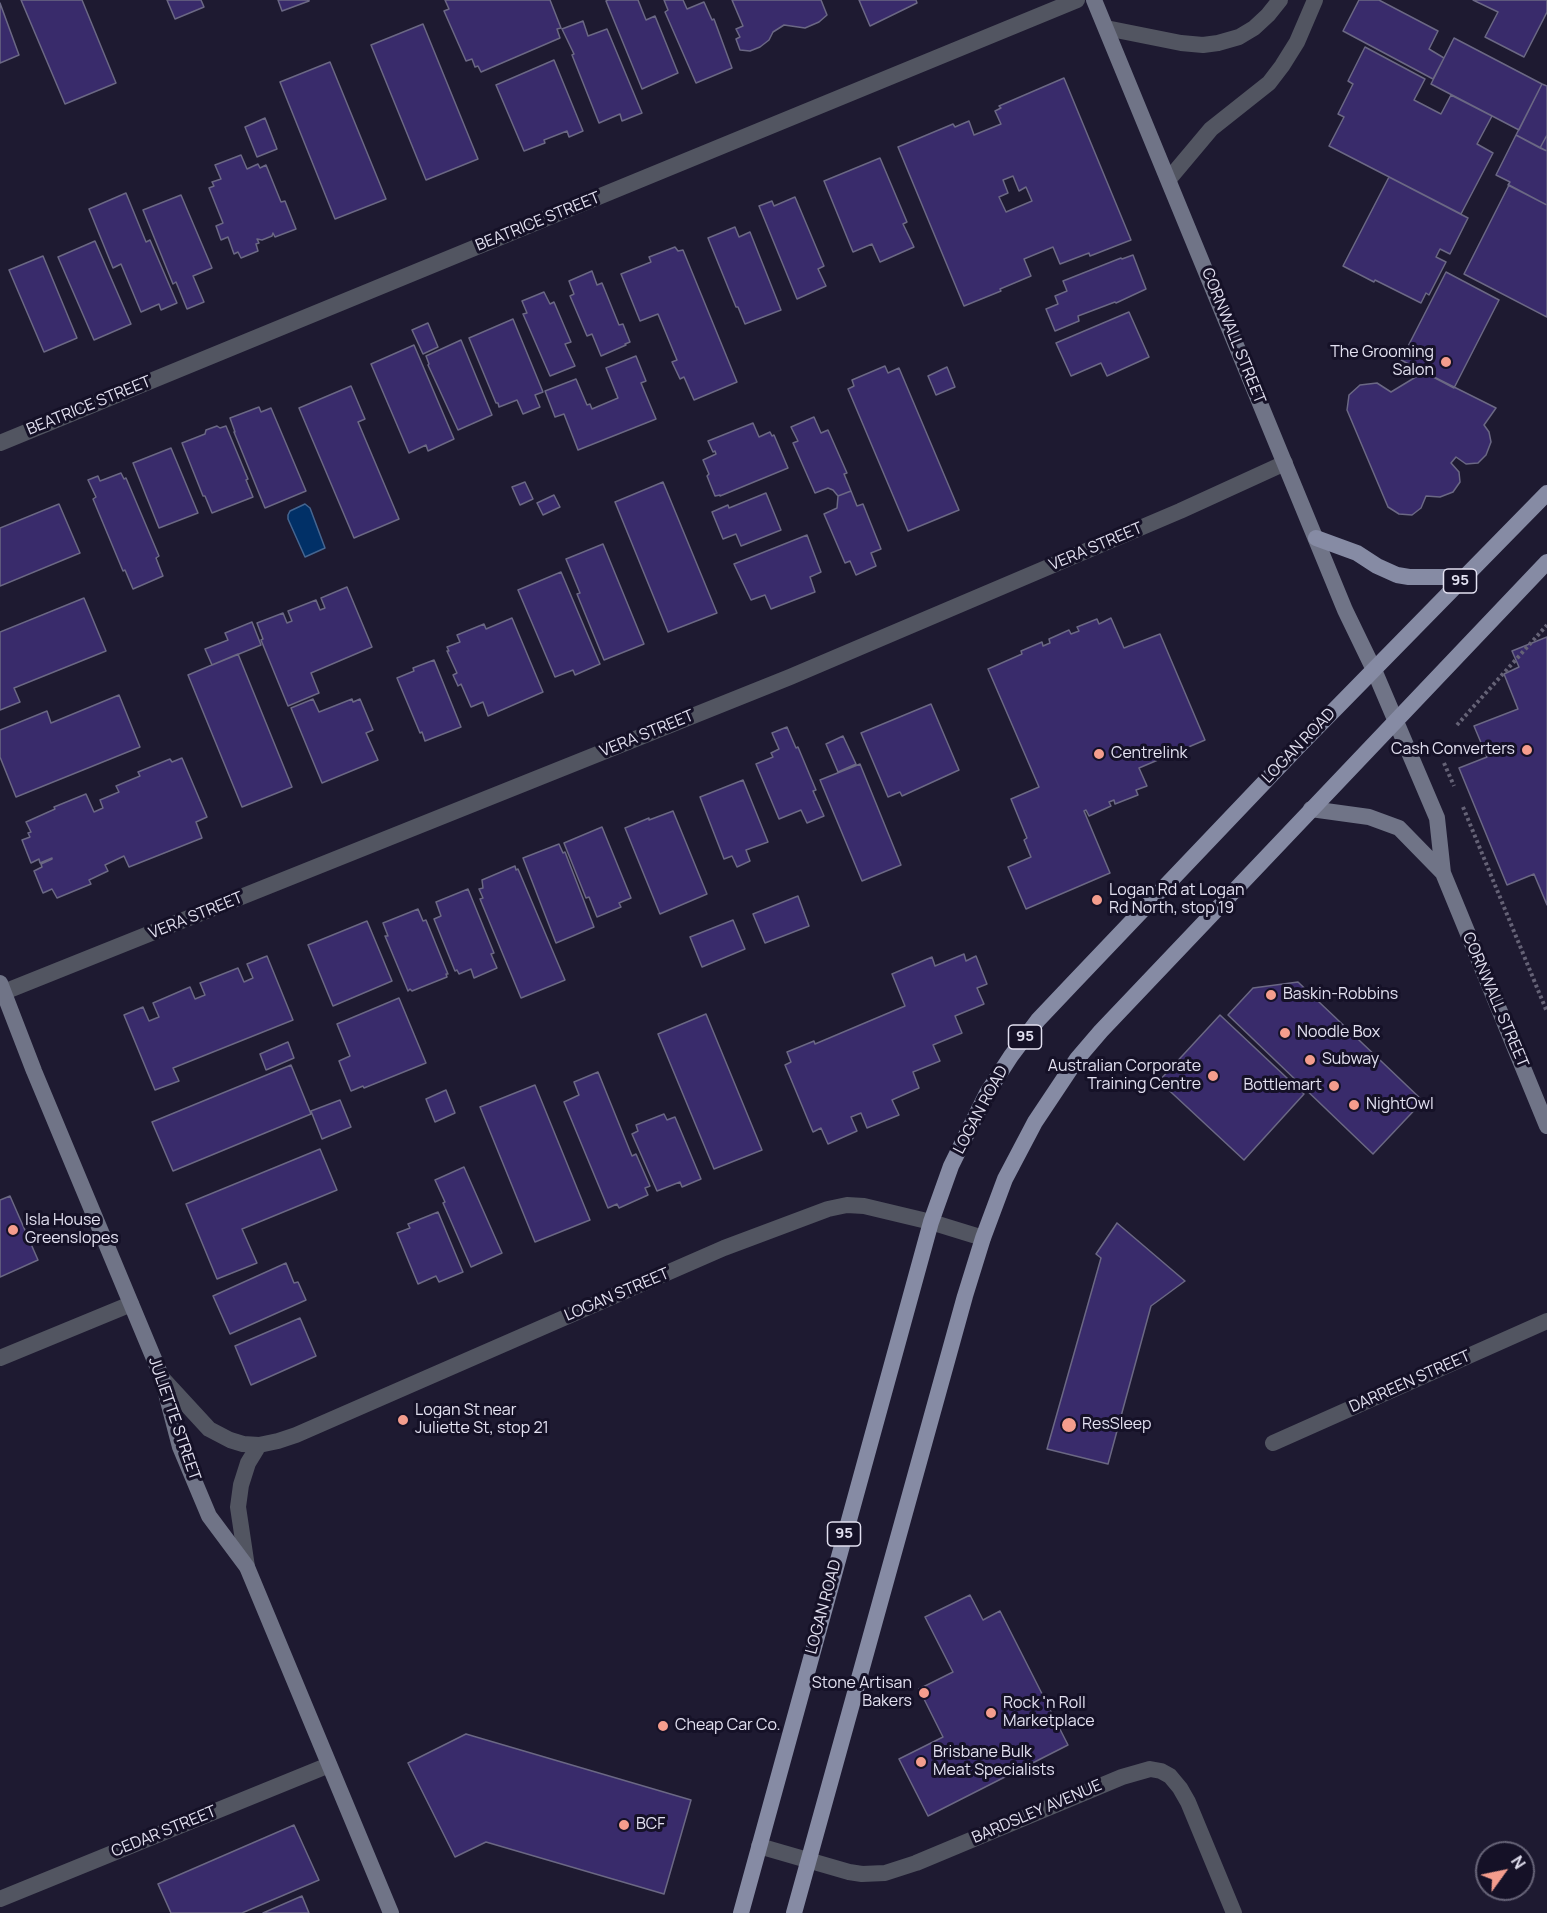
<!DOCTYPE html>
<style>
body{margin:0}
#map{position:relative;width:1547px;height:1913px;overflow:hidden;background:#1e1a31;font-family:Manrope,sans-serif}
canvas{display:block}
.north{position:absolute;left:1475px;top:1841px;width:60px;height:60px;box-sizing:border-box;background:#151127;border:2px solid #676478;border-radius:50%;rotate:57deg;font-size:16px;font-weight:700;line-height:24px;text-align:center;color:#e3e1f1}
.north::after{content:'';display:block;margin:auto;width:21px;height:27px;background:#f49d8d;clip-path:polygon(50% 0,100% 100%,50% 72%,0 100%)}
</style>
<div id="map">
<canvas width="1547" height="1913"></canvas>
<div class="north">N</div>
</div>
<script>
const context = document.querySelector('canvas').getContext('2d');
context.lineJoin = 'round';
function fill(path, color) { context.fillStyle = color; context.fill(path, 'evenodd'); }
const toPath = rows => new Path2D(rows.map(r => 'M' + r).join(''));
function strokePath(path, color, width, dash) { context.strokeStyle = color; context.lineWidth = width; context.lineCap = dash ? 'butt' : 'round'; context.setLineDash(dash || []); context.stroke(path); }
function label(font, color, halo, rows, align = 'center') {
  context.font = font + ' Manrope,sans-serif'; context.lineWidth = 6; context.setLineDash([]); context.textBaseline = 'middle'; context.strokeStyle = halo; context.fillStyle = color; for (const [text, x, y, turn = 0] of rows) {
    context.save(); context.translate(x, y); context.rotate((+turn || 0) * Math.PI / 180); context.textAlign = isNaN(turn) ? turn : align; if (halo) context.strokeText(text, 0, 0); context.fillText(text, 0, 0); context.restore();
  }
}
const water = toPath([
 [305,504,310,508,325,548,305,557,288,519,288,515,290,511,305,504]
]);
const building = toPath([
 [21,0,82,0,116,83,65,104,21,0],
 [167,0,201,0,204,7,175,19,167,0],
 [278,0,309,0,309,1,282,11,278,0],
 [445,0,550,0,561,28,557,29,560,38,481,72,478,66,475,67,472,59,466,61,444,11,449,9,445,0],
 [608,0,638,0,646,20,655,16,678,73,642,89,606,1,608,0],
 [664,0,683,0,687,9,704,2,712,20,714,19,732,68,696,83,665,12,668,10,664,0],
 [732,0,821,0,827,15,819,22,805,28,784,25,773,32,769,40,760,47,750,51,740,50,736,39,740,37,736,29,743,26,732,0],
 [859,0,916,0,917,3,870,26,859,0],
 [1359,0,1379,0,1438,31,1429,49,1444,58,1433,79,1343,31,1359,0],
 [1473,0,1547,0,1547,12,1524,57,1485,37,1498,12,1473,0],
 [0,3,19,55,0,63,0,3],
 [583,21,588,36,607,29,642,113,622,121,620,114,599,123,572,55,574,54,562,29,583,21],
 [423,24,478,159,426,180,371,45,423,24],
 [1454,38,1542,84,1519,130,1431,84,1454,38],
 [1365,47,1425,79,1414,100,1441,114,1451,95,1492,116,1477,144,1493,153,1461,214,1329,146,1344,117,1338,114,1353,84,1348,81,1365,47],
 [554,60,583,131,569,137,567,131,544,140,545,143,524,151,496,85,554,60],
 [330,62,386,199,335,219,280,82,330,62],
 [1064,78,1131,240,1090,256,1089,253,1060,264,1053,247,1024,259,1031,276,1000,289,1001,291,964,306,898,147,953,124,955,127,969,121,974,135,1001,124,995,111,1001,108,999,106,1064,78],
 [1013,176,1019,191,1026,187,1032,201,1006,212,999,197,1008,193,1003,180,1013,176],
 [1542,84,1547,86,1547,135,1540,148,1516,135,1542,84],
 [265,118,277,149,257,157,245,127,265,118],
 [1516,135,1547,151,1547,205,1508,185,1510,182,1496,175,1516,135],
 [1547,135,1547,151,1540,148,1547,135],
 [241,155,247,169,258,164,260,168,266,165,281,202,285,201,296,229,275,237,273,233,272,236,262,240,257,239,259,243,256,244,258,251,241,258,238,252,234,254,228,237,221,240,216,226,223,223,209,188,214,186,212,182,221,179,215,165,241,155],
 [880,158,907,222,903,224,914,247,880,262,872,244,853,252,824,181,880,158],
 [1389,177,1468,218,1450,254,1440,249,1436,257,1446,262,1429,295,1426,293,1421,303,1375,280,1374,282,1343,266,1389,177],
 [1509,185,1547,205,1547,317,1464,274,1509,185],
 [126,193,146,242,150,240,177,303,161,310,159,304,141,312,121,264,113,268,89,209,126,193],
 [181,195,212,268,193,276,204,302,187,309,176,282,173,284,143,210,181,195],
 [795,197,824,266,818,269,826,286,797,299,759,206,772,201,774,206,795,197],
 [735,227,739,237,750,232,781,310,745,324,738,307,736,307,708,238,735,227],
 [95,241,131,324,94,340,58,257,95,241],
 [675,247,678,251,683,250,737,382,694,400,684,377,680,379,672,362,677,360,658,314,640,321,621,274,651,262,649,257,675,247],
 [1133,255,1146,289,1116,303,1115,302,1078,316,1079,321,1055,331,1046,309,1058,304,1055,296,1067,291,1063,281,1121,258,1122,259,1133,255],
 [43,256,77,338,44,352,9,270,43,256],
 [592,271,597,285,602,283,619,325,623,324,630,342,625,344,626,345,601,356,592,334,587,336,570,296,574,294,569,281,592,271],
 [1446,272,1499,300,1454,388,1401,360,1446,272],
 [544,292,550,304,554,302,571,342,565,344,575,366,550,376,523,314,527,313,522,301,544,292],
 [1129,312,1149,357,1107,376,1101,363,1071,376,1056,343,1129,312],
 [513,319,543,392,535,395,540,407,523,414,517,400,499,407,498,403,496,403,469,338,513,319],
 [428,323,438,347,423,354,412,330,428,323],
 [461,340,492,415,458,430,428,365,429,364,426,356,461,340],
 [414,345,454,439,428,451,426,445,409,453,371,364,414,345],
 [636,356,646,381,641,383,656,419,578,450,564,414,555,417,545,391,576,379,587,405,590,404,592,409,618,398,606,368,636,356],
 [885,366,888,373,899,368,959,510,908,531,848,389,854,386,852,380,885,366],
 [947,367,955,387,936,395,928,376,947,367],
 [1424,372,1496,408,1484,425,1489,432,1491,442,1486,455,1478,463,1466,464,1456,457,1451,463,1459,472,1460,482,1453,492,1440,497,1426,496,1421,508,1412,515,1399,514,1388,507,1347,410,1349,395,1360,385,1377,383,1391,392,1424,372],
 [351,386,365,419,358,422,399,519,354,538,299,408,351,386],
 [259,407,261,412,271,408,306,491,265,508,234,432,235,432,230,418,259,407],
 [814,417,821,433,828,430,847,473,844,474,851,491,838,496,833,490,828,488,815,493,793,443,798,441,791,427,814,417],
 [753,423,759,437,770,432,772,436,774,435,788,468,720,496,720,495,715,496,707,476,709,474,703,460,716,454,715,451,713,452,708,441,753,423],
 [217,426,220,428,226,426,248,479,246,480,253,497,212,513,205,496,203,496,182,443,205,434,206,430,217,426],
 [171,448,198,513,159,528,133,463,171,448],
 [121,473,124,479,126,478,159,556,156,558,163,576,133,589,125,570,123,571,93,499,96,497,88,480,98,476,100,481,121,473],
 [525,482,533,499,520,505,512,487,525,482],
 [663,482,717,613,668,632,615,502,663,482],
 [851,491,857,506,863,504,881,549,871,553,876,566,856,575,850,561,845,563,824,514,837,508,838,496,851,491],
 [766,493,781,530,741,546,736,534,723,539,712,512,728,505,729,508,766,493],
 [554,495,560,507,543,515,537,503,554,495],
 [59,504,80,553,0,586,0,528,59,504],
 [807,535,821,572,810,577,815,592,771,609,765,595,751,600,734,564,807,535],
 [603,544,644,644,604,660,577,594,580,593,566,559,603,544],
 [561,572,600,664,575,675,573,670,555,677,518,590,561,572],
 [347,587,372,647,311,673,319,693,288,706,261,640,263,639,257,623,283,613,287,623,292,621,288,611,316,600,320,610,325,608,321,598,347,587],
 [84,598,106,651,14,688,20,702,0,710,0,632,84,598],
 [512,618,543,692,488,716,483,702,471,707,461,684,458,686,453,675,457,673,447,651,449,651,447,647,460,642,457,635,484,624,486,629,512,618],
 [1111,618,1124,648,1160,634,1205,740,1139,768,1147,786,1136,790,1138,795,1115,804,1114,800,1109,802,1111,806,1089,816,1086,810,1084,811,1110,873,1026,909,1008,867,1031,857,1024,840,1027,838,1011,799,1039,787,988,669,1022,654,1021,651,1042,642,1043,646,1050,643,1049,639,1069,630,1071,634,1079,631,1077,627,1097,619,1099,624,1111,618],
 [252,622,261,645,212,665,205,649,228,640,225,633,252,622],
 [1547,637,1547,905,1534,874,1507,885,1459,768,1487,757,1474,726,1518,709,1504,674,1519,667,1512,651,1547,637],
 [238,654,292,787,242,807,188,675,238,654],
 [434,660,461,727,425,741,422,732,420,733,397,678,414,671,413,668,434,660],
 [119,695,140,747,16,797,0,757,0,730,47,711,51,723,119,695],
 [313,699,319,712,352,699,353,702,360,699,373,730,366,733,378,760,322,783,291,708,313,699],
 [931,704,959,770,902,796,900,792,888,797,861,733,931,704],
 [787,727,796,748,798,747,816,790,813,791,824,816,807,823,801,810,779,819,756,764,773,757,771,753,779,749,772,733,787,727],
 [843,736,856,764,838,772,826,744,843,736],
 [182,758,207,817,196,822,202,838,129,867,124,856,105,865,108,871,89,880,91,884,57,898,52,889,43,893,34,871,42,867,41,864,52,859,52,858,40,863,39,859,31,863,22,840,30,837,28,833,31,832,26,822,55,809,54,807,86,794,94,812,103,808,100,800,119,792,116,786,140,776,138,772,170,759,172,762,182,758],
 [860,764,901,865,862,881,820,780,860,764],
 [743,780,768,842,746,850,750,861,737,867,732,856,724,859,700,797,743,780],
 [673,811,707,894,660,914,625,828,649,818,649,820,673,811],
 [602,827,631,898,619,903,621,907,597,917,589,897,586,898,564,843,602,827],
 [559,844,563,853,565,852,594,927,556,943,523,858,559,844],
 [515,866,516,870,518,869,565,980,521,998,480,899,483,898,479,889,483,888,482,880,515,866],
 [468,889,494,953,491,954,497,968,474,978,471,969,459,974,457,970,455,971,434,919,441,916,436,902,468,889],
 [798,896,809,926,765,943,753,914,798,896],
 [418,909,423,921,426,920,448,974,446,974,447,977,412,991,410,989,408,991,385,936,388,936,383,923,418,909],
 [733,920,745,949,702,967,690,937,733,920],
 [367,921,392,981,333,1006,308,945,367,921],
 [964,954,966,961,976,956,987,984,977,988,984,1004,955,1016,962,1033,933,1045,940,1061,913,1072,919,1088,892,1100,899,1115,867,1128,861,1113,851,1117,857,1131,828,1144,821,1128,813,1132,785,1065,791,1062,787,1052,814,1041,815,1044,905,1006,892,974,932,957,935,966,964,954],
 [267,956,293,1020,173,1068,179,1081,155,1090,124,1015,143,1007,149,1021,159,1017,153,1003,190,987,195,999,205,995,200,983,238,968,244,982,253,978,247,964,267,956],
 [1298,982,1423,1101,1373,1154,1228,1015,1253,988,1298,982],
 [399,998,426,1063,364,1088,363,1086,351,1091,339,1061,350,1056,337,1024,399,998],
 [706,1014,762,1150,714,1169,658,1034,706,1014],
 [1220,1015,1304,1094,1244,1160,1159,1081,1220,1015],
 [288,1042,294,1058,266,1070,260,1054,288,1042],
 [291,1065,311,1114,173,1171,152,1122,291,1065],
 [598,1072,632,1156,636,1154,650,1186,645,1188,648,1195,619,1208,617,1204,608,1208,564,1102,579,1095,574,1082,598,1072],
 [535,1085,590,1220,535,1242,480,1107,535,1085],
 [446,1090,455,1113,435,1122,426,1099,446,1090],
 [340,1100,351,1127,322,1139,311,1111,340,1100],
 [664,1114,667,1120,675,1117,701,1179,682,1187,680,1182,657,1191,632,1134,638,1131,636,1125,664,1114],
 [320,1149,337,1190,242,1229,257,1263,217,1279,186,1204,320,1149],
 [464,1167,502,1253,471,1267,443,1203,445,1202,435,1180,464,1167],
 [10,1196,38,1260,0,1277,0,1200,10,1196],
 [438,1212,463,1272,439,1282,436,1276,418,1284,397,1233,410,1228,408,1224,438,1212],
 [1117,1223,1185,1281,1151,1306,1108,1464,1047,1449,1101,1258,1096,1254,1117,1223],
 [286,1263,294,1283,298,1282,306,1300,230,1334,213,1296,286,1263],
 [300,1318,316,1356,251,1385,235,1346,300,1318],
 [970,1595,983,1620,1000,1611,1068,1745,928,1816,899,1759,943,1737,919,1689,953,1672,925,1617,970,1595],
 [466,1734,691,1800,664,1894,486,1842,455,1857,408,1763,466,1734],
 [294,1825,319,1880,242,1913,171,1913,158,1884,294,1825],
 [302,1896,309,1913,263,1913,302,1896]
]);
const path = toPath([
 [1457,725,1547,625],
 [1444,763,1454,786],
 [1463,807,1547,1012]
]);
const minor = toPath([
 [1106,28,1181,43,1203,45,1218,43,1239,37,1254,28,1268,15,1280,0],
 [1169,179,1211,129,1269,83,1282,66,1297,42,1315,0],
 [0,443,1077,0],
 [4,992,790,677,1180,511,1285,463],
 [0,1358,131,1304],
 [162,1378,209,1429,230,1440,243,1444,259,1445,278,1441,296,1435,724,1248,828,1209,847,1205,864,1206,931,1222,983,1238],
 [1273,1443,1547,1321],
 [247,1567,238,1507,241,1485,248,1463,259,1445],
 [759,1846,849,1872,862,1874,885,1873,916,1863,1122,1777,1150,1769,1161,1771,1170,1776,1180,1788,1188,1802,1234,1913],
 [0,1899,329,1765]
]);
const secondary = toPath([
 [1094,0,1345,610,1374,670,1437,818,1443,873,1547,1126],
 [1311,809,1369,817,1399,828,1443,873],
 [0,983,34,1071,162,1378,180,1447,209,1516,247,1567,391,1913]
]);
const primary = toPath([
 [1316,538,1357,553,1377,566,1397,575,1409,577,1464,577],
 [741,1913,931,1222,951,1166,987,1093,1011,1056,1038,1020,1074,982,1297,748,1547,493],
 [794,1913,965,1296,983,1238,1005,1179,1035,1122,1077,1059,1101,1031,1547,562]
]);
const markers = [
 [1446,362,6,"#f49d8d"],
 [1527,750,6,"#f49d8d"],
 [1099,754,6,"#f49d8d"],
 [1097,900,6,"#f49d8d"],
 [1271,995,6,"#f49d8d"],
 [1285,1033,6,"#f49d8d"],
 [1310,1060,6,"#f49d8d"],
 [1213,1076,6,"#f49d8d"],
 [1334,1086,6,"#f49d8d"],
 [1354,1105,6,"#f49d8d"],
 [13,1230,6,"#f49d8d"],
 [403,1420,6,"#f49d8d"],
 [1069,1425,8,"#f49d8d"],
 [924,1693,6,"#f49d8d"],
 [991,1713,6,"#f49d8d"],
 [663,1726,6,"#f49d8d"],
 [921,1762,6,"#f49d8d"],
 [624,1825,6,"#f49d8d"]
];
const shields = [
 [1460,581,33],
 [1025,1037,33],
 [844,1534,33]
];
const shieldNames = [
 ["95",1460,581],
 ["95",1025,1037],
 ["95",844,1534]
];
const streetNames = [
 ["BEATRICE STREET",538,222,-22],
 ["CORNWALL STREET",1233,336,68],
 ["BEATRICE STREET",89,406,-22],
 ["VERA STREET",1096,547,-23],
 ["VERA STREET",647,734,-22],
 ["LOGAN ROAD",1299,746,-46],
 ["VERA STREET",196,916,-22],
 ["CORNWALL STREET",1495,1000,67],
 ["LOGAN ROAD",981,1110,-62],
 ["LOGAN STREET",617,1295,-23],
 ["DARREEN STREET",1410,1382,-24],
 ["JULIETTE STREET",174,1419,71],
 ["LOGAN ROAD",824,1607,-75],
 ["BARDSLEY AVENUE",1037,1812,-23],
 ["CEDAR STREET",164,1832,-22]
];
const poiNames = [
 ["The Grooming",1434,353,"right"],
 ["Salon",1434,371,"right"],
 ["Cash Converters",1515,750,"right"],
 ["Centrelink",1111,754],
 ["Logan Rd at Logan",1109,891],
 ["Rd North, stop 19",1109,909],
 ["Baskin-Robbins",1283,995],
 ["Noodle Box",1297,1033],
 ["Subway",1322,1060],
 ["Australian Corporate",1201,1067,"right"],
 ["Training Centre",1201,1085,"right"],
 ["Bottlemart",1322,1086,"right"],
 ["NightOwl",1366,1105],
 ["Isla House",25,1221],
 ["Greenslopes",25,1239],
 ["Logan St near",415,1411],
 ["Juliette St, stop 21",415,1429],
 ["ResSleep",1082,1425],
 ["Stone Artisan",912,1684,"right"],
 ["Bakers",912,1702,"right"],
 ["Rock 'n Roll",1003,1704],
 ["Marketplace",1003,1722],
 ["Cheap Car Co.",675,1726],
 ["Brisbane Bulk",933,1753],
 ["Meat Specialists",933,1771],
 ["BCF",636,1825]
];
fill(water, '#013067');
strokePath(water, '#456590', 1.5);
fill(building, '#392b6b');
strokePath(building, '#6b6884', 1.5);
strokePath(path, '#656276', 4, [3, 3]);
strokePath(minor, '#525561', 16);
strokePath(secondary, '#707487', 16);
strokePath(primary, '#868ba4', 16);
for (const [x, y, r, color] of markers) { const dot = new Path2D(); dot.arc(x, y, r, 0, 2 * Math.PI); context.fillStyle = color; context.fill(dot); strokePath(dot, '#151127', 2); }
for (const [x, y, w] of shields) { const box = new Path2D(); box.roundRect(x - w / 2, y - 12, w, 24, 4.5); context.fillStyle = '#151127'; context.fill(box); strokePath(box, '#e3e1f1', 1.5); }
label('bold 15px', '#e3e1f1', null, shieldNames);
label('16px', '#e3e1f1', '#151127', streetNames);
label('16px', '#e3e1f1', '#151127', poiNames, 'left');
</script>
